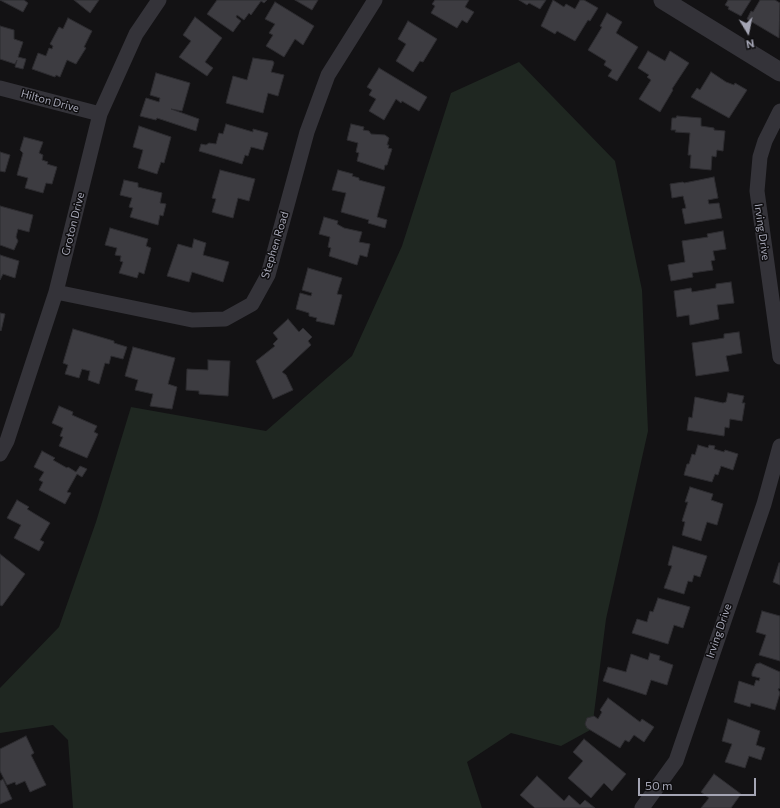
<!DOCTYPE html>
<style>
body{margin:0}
#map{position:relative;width:780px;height:808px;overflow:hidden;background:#131214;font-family:Commissioner,sans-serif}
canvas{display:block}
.north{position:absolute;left:728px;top:12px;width:40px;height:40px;-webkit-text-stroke:3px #0e0d0f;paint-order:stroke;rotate:170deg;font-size:11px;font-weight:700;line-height:16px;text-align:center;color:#a4a5b4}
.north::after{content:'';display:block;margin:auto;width:14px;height:18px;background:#a4a5b4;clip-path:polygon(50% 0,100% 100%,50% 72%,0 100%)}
.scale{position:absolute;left:638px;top:778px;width:118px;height:18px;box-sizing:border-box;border:2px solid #a4a5b4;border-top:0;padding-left:5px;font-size:12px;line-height:14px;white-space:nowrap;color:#a4a5b4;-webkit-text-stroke:3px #0e0d0f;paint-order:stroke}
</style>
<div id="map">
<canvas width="780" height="808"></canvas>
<div class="north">N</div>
<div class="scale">50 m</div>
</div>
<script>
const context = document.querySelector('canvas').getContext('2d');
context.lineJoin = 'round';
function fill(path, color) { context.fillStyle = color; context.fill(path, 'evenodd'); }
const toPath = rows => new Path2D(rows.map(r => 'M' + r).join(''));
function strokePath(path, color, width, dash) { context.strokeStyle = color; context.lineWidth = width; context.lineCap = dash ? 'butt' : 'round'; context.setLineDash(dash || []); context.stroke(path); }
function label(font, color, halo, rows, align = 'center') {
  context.font = font + ' Commissioner,sans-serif'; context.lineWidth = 3; context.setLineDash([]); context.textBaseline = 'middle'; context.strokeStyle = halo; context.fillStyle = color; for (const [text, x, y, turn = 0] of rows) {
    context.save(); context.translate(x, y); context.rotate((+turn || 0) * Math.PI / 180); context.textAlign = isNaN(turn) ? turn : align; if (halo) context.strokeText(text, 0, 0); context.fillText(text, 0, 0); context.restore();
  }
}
const green = toPath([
 [519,62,615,161,642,290,648,431,606,619,592,729,561,746,511,733,467,762,482,808,73,808,68,740,53,725,0,733,0,688,59,627,96,522,131,407,266,431,352,356,402,246,451,93]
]);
const building = toPath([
 [0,0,24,0,28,3,23,12,0,0],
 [74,0,99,0,90,13,74,0],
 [217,0,267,0,264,3,261,1,251,15,249,13,244,20,237,15,236,17,241,21,233,32,207,14,217,0],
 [295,0,318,0,312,10,295,0],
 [435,0,469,0,465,7,474,12,467,23,462,20,457,28,431,13,435,6,432,4,435,0],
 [519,0,546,0,540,9,529,3,527,5,519,0],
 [553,0,564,7,566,4,575,9,580,0,584,0,598,8,590,21,588,20,575,41,557,31,555,34,541,26,553,0],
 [728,0,751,0,741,16,728,9,729,7,725,5,728,0],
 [760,0,775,0,780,3,779,38,747,19,751,11,753,12,760,0],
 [275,2,314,26,303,45,295,39,284,57,266,46,273,35,269,33,275,24,265,19,275,2],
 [607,13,622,22,616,33,638,47,617,81,608,76,612,70,604,65,606,61,588,50,602,27,600,26,607,13],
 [195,17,222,38,205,62,213,68,207,76,179,57,191,41,183,35,195,17],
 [68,18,92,31,84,47,86,48,76,64,67,60,60,77,56,75,55,77,32,69,38,53,46,56,49,48,52,49,53,46,50,44,59,27,63,29,68,18],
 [408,21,437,39,423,62,420,61,413,72,396,61,406,44,398,39,408,21],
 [0,26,14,30,14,39,23,42,18,57,26,59,23,69,15,67,17,60,15,64,0,59,0,26],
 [648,51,665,61,670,51,689,63,672,89,673,90,660,112,639,99,651,80,647,77,649,75,638,68,648,51],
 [253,58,273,61,274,63,271,72,284,75,278,96,268,93,263,113,226,103,233,76,247,80,253,58],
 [379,68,427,97,419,111,402,101,401,103,396,99,384,120,369,111,376,99,369,95,372,90,367,87,379,68],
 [711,72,726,82,734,85,735,83,747,90,729,118,691,97,697,88,700,90,711,72],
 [156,73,190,83,182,111,171,109,199,119,196,131,157,118,156,120,140,116,146,98,159,102,160,98,150,95,156,73],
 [677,116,701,118,701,126,714,128,714,130,725,131,723,151,717,150,716,157,712,156,711,170,690,168,691,155,688,155,690,133,675,132,676,130,671,130,672,118,676,118,677,116],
 [226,124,253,132,253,129,268,133,263,150,251,147,248,156,245,155,242,164,199,151,201,144,206,145,209,143,216,144,219,133,223,134,226,124],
 [351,124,364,127,363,130,369,131,371,134,385,135,389,138,387,145,389,145,388,148,392,149,387,165,385,165,384,170,357,161,359,153,356,152,358,143,347,140,351,124],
 [139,126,171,137,164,163,161,162,157,174,138,168,143,150,133,147,139,126],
 [24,137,43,142,39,153,43,155,42,160,48,162,47,164,57,167,52,184,46,183,43,193,25,188,28,178,17,175,23,153,20,150,24,137],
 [0,152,10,155,5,172,0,171,0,152],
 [220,170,255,179,249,201,238,198,233,218,212,212,216,199,212,198,220,170],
 [338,170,353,174,352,176,359,178,359,180,385,187,377,217,387,220,385,228,368,223,369,220,341,212,346,193,332,190,338,170],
 [714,177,718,198,708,200,709,204,719,203,722,218,685,224,682,209,686,208,683,196,672,198,670,184,683,182,684,183,714,177],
 [124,180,138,183,138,187,162,193,160,203,166,204,163,216,160,215,158,225,130,217,133,208,129,207,132,198,120,195,124,180],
 [0,206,33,215,29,232,18,229,16,237,18,241,14,250,0,245,0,206],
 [324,217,338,221,337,224,344,228,362,232,359,242,370,244,367,257,360,255,357,265,329,256,331,248,328,247,330,237,319,234,324,217],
 [110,228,148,239,146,246,151,248,144,274,139,272,137,278,119,273,123,262,120,261,121,256,115,255,117,248,105,245,110,228],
 [723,231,726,249,713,251,715,260,711,261,713,270,692,273,693,277,671,281,668,265,685,262,682,241,708,237,707,234,723,231],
 [194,239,206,243,203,255,229,262,223,282,192,272,189,282,167,276,178,244,192,248,194,239],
 [0,255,19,261,15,278,3,274,0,280,0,255],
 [308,268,342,278,337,294,342,295,334,325,316,321,317,318,309,316,309,313,296,309,300,293,311,296,312,293,302,290,308,268],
 [731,282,734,303,717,305,719,319,690,325,689,315,677,317,674,291,691,288,692,292,716,288,716,284,731,282],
 [0,313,5,314,1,331,0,330,0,313],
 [288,319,299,332,303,328,312,337,308,341,311,345,282,372,286,375,293,390,273,399,256,361,275,346,273,344,278,339,273,333,288,319],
 [73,329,114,341,114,343,127,347,123,359,111,356,109,364,105,363,99,384,88,380,90,371,82,369,79,378,65,374,68,365,63,363,73,329],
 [739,332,742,353,726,356,729,371,696,376,692,343,724,338,724,334,739,332],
 [133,347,175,358,168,384,177,387,172,409,150,406,153,394,135,390,138,380,125,376,133,347],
 [208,360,230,361,228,396,199,394,199,391,186,390,187,369,208,370,208,360],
 [728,393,744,396,742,403,745,403,742,421,730,419,729,428,725,427,724,436,687,430,689,417,692,418,695,397,723,403,726,402,728,393],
 [59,406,73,412,72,415,97,426,94,432,98,434,87,458,59,446,63,437,60,436,63,428,52,423,59,406],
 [698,445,708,448,709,445,715,446,714,449,724,452,725,450,738,454,733,470,721,466,718,475,715,474,712,482,684,475,687,464,689,464,692,454,695,455,698,445],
 [42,451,55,458,53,460,67,468,68,467,76,472,80,466,87,469,82,477,77,474,67,492,71,493,65,504,39,490,43,482,39,480,44,472,34,467,42,451],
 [690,487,713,494,711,500,723,504,717,525,707,522,701,541,682,535,685,522,682,521,688,502,685,502,690,487],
 [17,500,29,507,27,509,35,514,50,523,40,540,44,542,39,551,14,538,21,525,7,518,17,500],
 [673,546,707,556,700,577,694,575,692,582,688,581,684,594,664,588,672,566,668,565,673,546],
 [0,554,25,574,2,606,0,605,0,554],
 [779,563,780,563,780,585,773,582,779,563],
 [658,598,690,607,683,628,674,625,668,644,632,633,637,619,647,622,650,611,653,612,658,598],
 [762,611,780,616,780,661,759,655,766,635,756,632,762,611],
 [650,653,660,656,659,660,673,665,667,685,651,680,646,695,603,681,608,667,626,672,631,654,648,660,650,653],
 [760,663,780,672,780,688,778,689,780,693,775,710,751,703,750,707,734,702,739,681,754,686,756,680,759,681,760,678,752,676,752,673,756,664,760,663],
 [608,698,640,722,642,719,654,727,644,742,634,735,629,742,625,740,620,748,587,728,585,724,587,718,594,716,598,719,602,712,600,710,608,698],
 [728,719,760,731,756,745,765,748,761,760,749,756,745,768,725,762,732,744,722,741,728,719],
 [26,736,34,753,31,755,46,785,30,792,25,781,16,785,15,782,7,785,0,771,0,749,26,736],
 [584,739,626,774,612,791,604,783,591,798,568,778,583,761,573,752,584,739],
 [714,774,741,794,731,808,701,808,709,798,701,792,714,774],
 [537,776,564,801,569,795,580,805,585,800,595,808,535,808,520,795,537,776],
 [3,779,12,799,0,804,0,781,3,779]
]);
const minor = toPath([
 [0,88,100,114],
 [780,111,765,141,760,157,757,191,780,357],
 [56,292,192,320,225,319,252,304,268,275,307,132,328,75,375,0],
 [0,454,7,441,56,292,100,114,136,34,159,0],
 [642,808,676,761,764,504,780,446]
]);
const tertiary = toPath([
 [663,0,780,72]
]);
const streetNames = [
 ["Hilton Drive",50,101,15],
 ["Groton Drive",73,224,-76],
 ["Irving Drive",762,232,82],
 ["Stephen Road",275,245,-73],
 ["Irving Drive",719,631,-71]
];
fill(green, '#1f2721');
fill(building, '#3d3c41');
strokePath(building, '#2d2c30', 1);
strokePath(minor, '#343339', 15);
strokePath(tertiary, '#343339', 19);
label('11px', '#a4a5b4', '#0e0d0f', streetNames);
</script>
